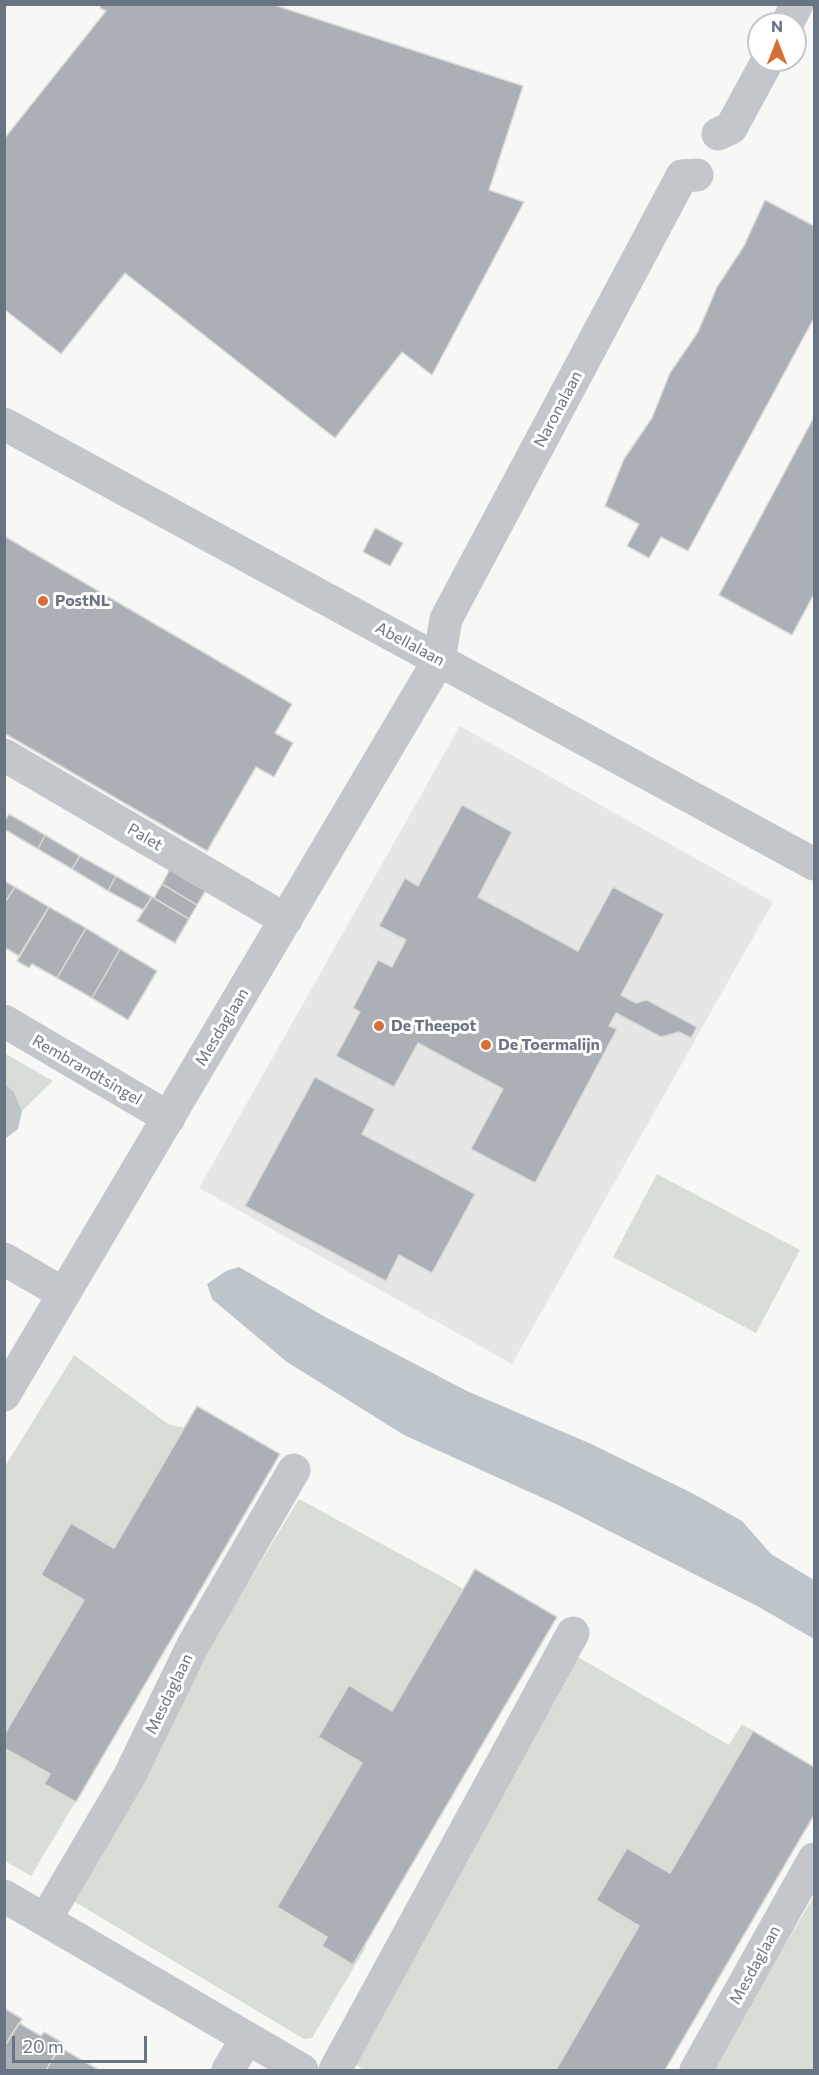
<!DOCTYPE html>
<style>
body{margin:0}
#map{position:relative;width:819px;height:2075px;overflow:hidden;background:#f7f7f5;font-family:Commissioner,sans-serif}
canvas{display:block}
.frame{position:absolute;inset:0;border:6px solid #697483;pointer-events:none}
.north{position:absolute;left:747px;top:12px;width:60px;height:60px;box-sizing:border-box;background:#fff;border:2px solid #c3c7cd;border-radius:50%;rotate:0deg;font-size:16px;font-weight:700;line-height:24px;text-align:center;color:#697483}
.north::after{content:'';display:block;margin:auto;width:21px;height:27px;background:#d56e37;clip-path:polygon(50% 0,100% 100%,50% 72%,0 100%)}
.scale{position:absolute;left:12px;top:2036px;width:135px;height:27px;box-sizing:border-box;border:3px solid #697483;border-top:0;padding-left:8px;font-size:18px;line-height:21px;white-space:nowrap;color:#697483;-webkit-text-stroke:4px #fff;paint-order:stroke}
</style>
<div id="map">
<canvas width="819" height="2075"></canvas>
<div class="frame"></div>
<div class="north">N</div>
<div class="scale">20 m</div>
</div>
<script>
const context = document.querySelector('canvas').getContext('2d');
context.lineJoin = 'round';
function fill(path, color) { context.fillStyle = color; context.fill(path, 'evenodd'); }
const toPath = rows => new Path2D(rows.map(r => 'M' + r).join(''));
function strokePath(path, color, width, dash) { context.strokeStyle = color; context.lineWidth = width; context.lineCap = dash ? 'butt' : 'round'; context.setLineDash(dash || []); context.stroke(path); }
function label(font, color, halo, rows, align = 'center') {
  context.font = font + ' Commissioner,sans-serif'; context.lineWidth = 6; context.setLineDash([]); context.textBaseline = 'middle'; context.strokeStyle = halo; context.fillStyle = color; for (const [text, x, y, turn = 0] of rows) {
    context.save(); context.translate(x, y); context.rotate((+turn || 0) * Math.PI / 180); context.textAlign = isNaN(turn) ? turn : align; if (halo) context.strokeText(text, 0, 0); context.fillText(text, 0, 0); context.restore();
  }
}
const built = toPath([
 [460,726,773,902,512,1364,199,1188]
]);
const green = toPath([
 [4,1053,53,1081,22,1111,14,1092,5,1084],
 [657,1174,800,1250,756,1333,613,1257],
 [74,1355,168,1424,267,1447,88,1781,31,1876,5,1861,4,1468],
 [299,1499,448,1580,535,1632,353,1939,366,1947,312,2038,304,2039,65,1896,65,1885],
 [571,1653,729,1745,742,1724,814,1767,814,1792,647,2070,364,2070,343,2058],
 [814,1896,814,2070,711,2070]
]);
const water = toPath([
 [5,1084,14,1092,22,1111,18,1129,5,1139],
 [239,1267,327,1318,467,1391,589,1443,692,1493,742,1521,771,1554,814,1580,814,1639,759,1607,558,1505,404,1435,287,1362,212,1299,207,1284,226,1271]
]);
const building = toPath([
 [101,4,271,4,523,86,489,190,524,202,432,375,402,352,335,438,125,273,61,354,4,309,4,139,106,11,100,8,101,4],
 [765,200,814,226,814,318,688,551,661,537,649,558,627,546,639,524,605,506,624,459,652,418,670,373,698,332,717,287,744,246,765,200],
 [814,417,814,594,792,635,719,595,814,417],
 [375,528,403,543,390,566,363,552,375,528],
 [4,536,292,704,275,733,293,743,274,777,256,767,207,851,4,733,4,536],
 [462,805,512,832,478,897,578,951,613,887,664,914,621,995,636,1003,647,1000,697,1027,691,1038,679,1032,661,1037,616,1013,609,1026,617,1029,535,1183,471,1149,503,1089,418,1043,394,1087,336,1056,360,1012,353,1008,378,960,392,967,406,940,379,926,405,878,418,886,462,805],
 [9,814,45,835,38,849,4,829,4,822,9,814],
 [45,835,80,856,72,869,38,849,45,835],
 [80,856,116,876,108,891,72,869,80,856],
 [170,869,206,890,197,905,162,884,170,869],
 [116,876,152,897,143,910,108,891,116,876],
 [4,881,15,887,4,904,4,881],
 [162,884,197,905,189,919,154,898,162,884],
 [15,887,49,907,19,956,4,947,4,904,15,887],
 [152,897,189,919,175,943,137,921,152,897],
 [49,907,86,928,57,978,32,964,29,968,17,961,49,907],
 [86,928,120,949,92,998,57,978,86,928],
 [120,949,157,971,128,1020,92,998,120,949],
 [315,1077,375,1109,362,1134,475,1194,432,1273,399,1255,386,1281,245,1206,315,1077],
 [197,1406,280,1454,76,1802,44,1784,50,1774,4,1748,4,1735,84,1600,41,1575,71,1523,114,1548,197,1406],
 [475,1569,557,1617,353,1965,322,1946,327,1937,277,1907,362,1763,318,1737,349,1685,392,1711,475,1569],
 [753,1731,814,1767,814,1815,665,2070,556,2070,639,1926,596,1900,627,1848,670,1873,753,1731],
 [4,2008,22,2019,4,2047,4,2008],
 [19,2023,41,2036,44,2032,63,2043,46,2070,4,2070,4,2047,19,2023],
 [59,2047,61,2048,99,2070,46,2070,59,2047]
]);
const street = toPath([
 [787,24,797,4],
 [718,134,731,128,768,60],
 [4,424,814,864],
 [4,755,286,920],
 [4,1021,169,1118],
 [4,1259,64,1294],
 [4,1395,439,660,446,619,682,176,697,175],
 [4,1896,302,2070],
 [45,1920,129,1777,193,1645,294,1470],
 [228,2070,247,2038],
 [335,2070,573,1633],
 [696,2070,814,1859]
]);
const markers = [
 [43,601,6,"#d56e37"],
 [379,1026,6,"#d56e37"],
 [486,1045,6,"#d56e37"]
];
const streetNames = [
 ["Naronalaan",558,409,-62],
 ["Abellalaan",410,644,28],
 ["Palet",145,837,30],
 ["Mesdaglaan",222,1027,-59],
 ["Rembrandtsingel",87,1070,30],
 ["Mesdaglaan",169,1694,-64],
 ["Mesdaglaan",755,1965,-61]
];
const poiNames = [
 ["PostNL",55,601],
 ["De Theepot",391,1026],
 ["De Toermalijn",498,1045]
];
fill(built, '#e5e6e5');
fill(green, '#d8ded6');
fill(water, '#bdc5ca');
fill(building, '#abb0b7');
strokePath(building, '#d9d9d7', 1.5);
strokePath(street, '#c3c6ca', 33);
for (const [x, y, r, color] of markers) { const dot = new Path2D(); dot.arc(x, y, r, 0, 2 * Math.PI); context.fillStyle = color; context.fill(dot); strokePath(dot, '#fff', 2); }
label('16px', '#697483', '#fff', streetNames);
label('bold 16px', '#697483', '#fff', poiNames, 'left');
</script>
